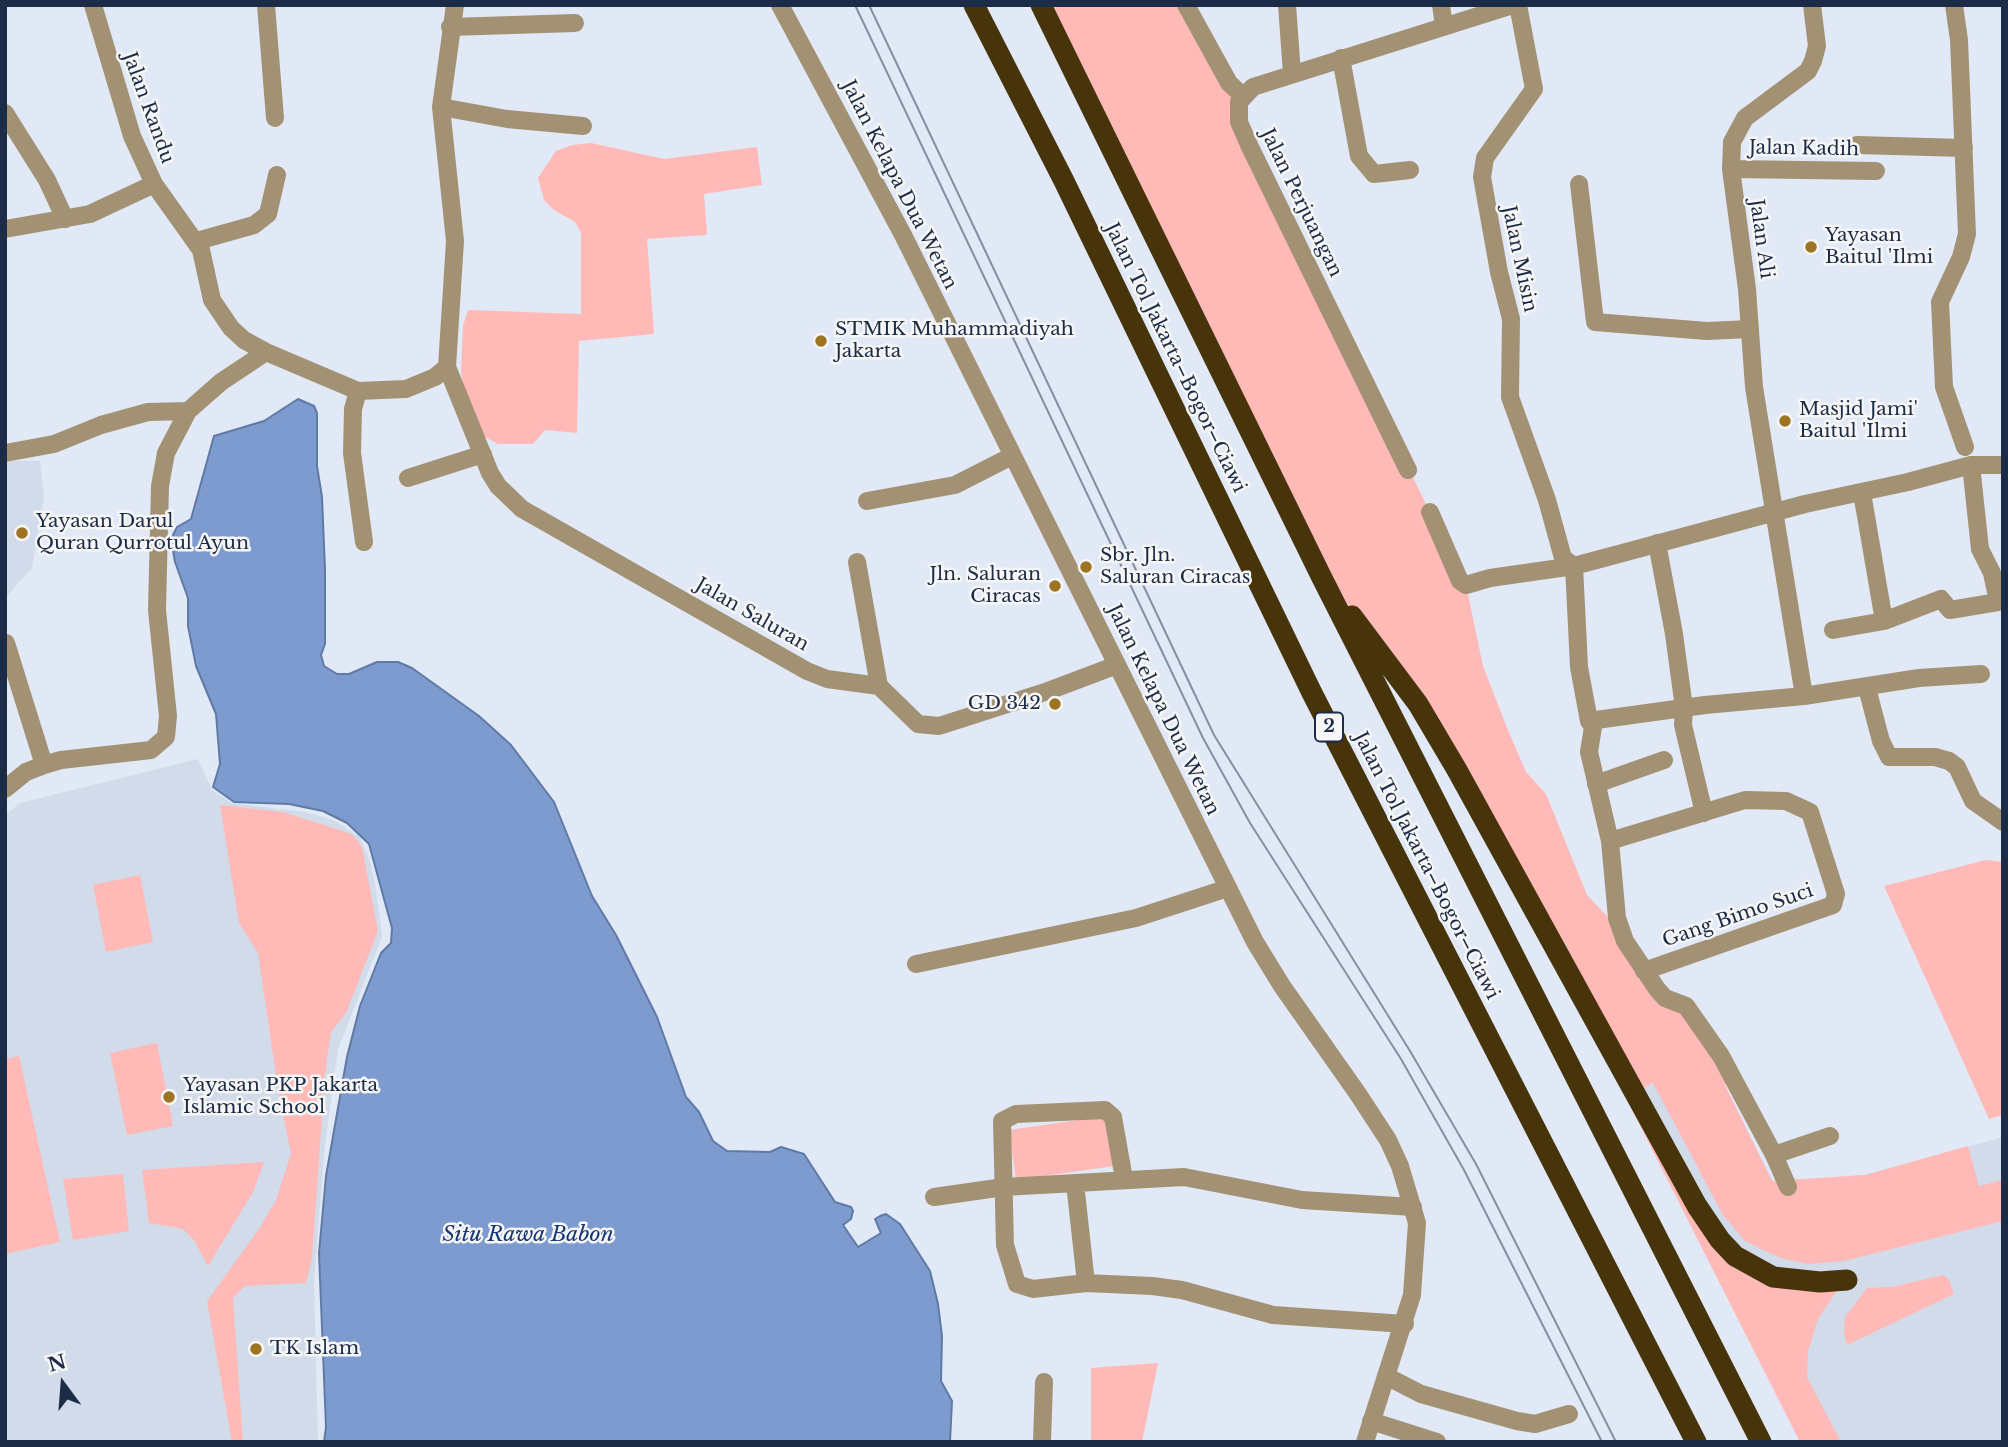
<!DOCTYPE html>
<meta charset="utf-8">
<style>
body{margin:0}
#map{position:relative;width:2008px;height:1447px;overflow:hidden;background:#e1e9f7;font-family:"Libre Baskerville",serif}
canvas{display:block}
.frame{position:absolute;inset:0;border:7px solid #1d2c46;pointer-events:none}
.north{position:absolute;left:28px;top:1349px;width:70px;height:70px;-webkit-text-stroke:5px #f6f6f6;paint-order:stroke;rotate:344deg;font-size:19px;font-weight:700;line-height:28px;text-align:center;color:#1d2c46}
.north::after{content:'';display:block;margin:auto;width:24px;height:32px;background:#1d2c46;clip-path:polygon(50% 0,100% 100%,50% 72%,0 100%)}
</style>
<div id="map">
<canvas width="2008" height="1447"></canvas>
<div class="frame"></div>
<div class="north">N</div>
</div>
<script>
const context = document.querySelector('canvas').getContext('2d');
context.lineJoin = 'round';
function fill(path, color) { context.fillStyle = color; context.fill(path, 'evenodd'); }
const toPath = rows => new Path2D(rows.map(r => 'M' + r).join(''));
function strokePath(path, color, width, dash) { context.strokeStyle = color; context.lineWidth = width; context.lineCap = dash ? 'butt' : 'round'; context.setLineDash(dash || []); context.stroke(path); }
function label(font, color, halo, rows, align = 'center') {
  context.font = font + ' "Libre Baskerville",serif'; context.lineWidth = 5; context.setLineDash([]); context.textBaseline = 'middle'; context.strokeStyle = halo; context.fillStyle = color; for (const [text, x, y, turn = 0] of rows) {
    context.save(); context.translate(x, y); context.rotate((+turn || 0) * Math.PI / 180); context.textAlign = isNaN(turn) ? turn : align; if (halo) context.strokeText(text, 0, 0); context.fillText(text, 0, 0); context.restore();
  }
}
const built = toPath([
 [5,461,40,461,44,498,32,568,5,598],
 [198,759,212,790,231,803,305,812,333,820,360,837,370,861,376,890,382,937,338,1049,325,1145,314,1282,318,1442,5,1442,5,815,20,803],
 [1653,1083,1724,1085,1773,1181,1865,1175,2003,1137,2003,1442,1800,1442,1631,1095]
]);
const green = toPath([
 [1040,5,1187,5,1239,102,1310,269,1466,585,1483,666,1507,728,1526,772,1546,794,1587,895,1619,929,1735,1081,1725,1085,1772,1181,1865,1175,1968,1146,1979,1186,2003,1180,2003,1221,1844,1261,1809,1264,1780,1258,1745,1241,1723,1215,1653,1083,1634,1093,1418,704,1322,578],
 [591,143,664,159,757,147,762,185,704,194,707,235,647,239,654,334,579,341,577,433,545,430,533,444,498,444,483,436,464,392,461,372,463,326,468,310,581,314,581,233,575,222,554,210,544,200,538,178,556,151,572,145],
 [220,805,283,812,352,834,362,847,378,931,346,1013,331,1032,325,1074,312,1258,306,1283,245,1286,233,1298,243,1442,232,1442,207,1301,259,1229,276,1200,291,1154,278,1089,258,953,239,923],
 [1986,860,2003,862,2003,1115,1989,1119,1884,886],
 [140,875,153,942,106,952,93,885],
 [157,1043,173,1126,127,1135,110,1053],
 [19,1056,60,1242,5,1254,5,1059],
 [1626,1098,1723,1255,1838,1289,1818,1319,1808,1351,1807,1377,1841,1442,1800,1442],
 [1106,1116,1114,1166,1016,1180,1009,1130],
 [264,1162,253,1192,208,1266,194,1240,183,1229,149,1223,142,1170],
 [123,1174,129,1231,73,1240,63,1179],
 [1943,1275,1949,1280,1954,1294,1847,1345,1844,1333,1845,1317,1867,1288,1892,1287],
 [1158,1363,1142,1442,1091,1442,1091,1368]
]);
const water = toPath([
 [298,399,314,406,317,413,317,466,322,497,325,570,325,644,321,655,324,666,337,674,349,674,377,662,398,662,412,668,479,716,511,745,554,802,592,896,616,935,657,1017,686,1097,699,1112,713,1141,727,1151,770,1152,781,1147,804,1154,835,1202,851,1207,853,1211,851,1219,843,1225,858,1247,881,1233,875,1219,880,1216,886,1214,900,1224,930,1271,938,1304,942,1336,941,1381,952,1401,950,1442,324,1442,326,1427,319,1253,326,1176,347,1057,360,1006,381,953,391,943,392,928,369,844,347,823,323,811,289,804,234,802,213,787,220,764,216,714,196,666,188,626,188,598,175,562,171,539,177,527,191,519,214,436,264,421,298,399]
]);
const minor = toPath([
 [93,5,132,136,154,184,201,250,212,300,231,328,244,340,266,352],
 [266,5,275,118],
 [1186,5,1229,83,1243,96],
 [1287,5,1292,74],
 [1441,5,1444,26],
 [1518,5,1534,89,1485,158,1482,177,1499,272,1511,319,1510,397,1547,500,1563,558,1574,566],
 [1954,5,1959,40,1967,234,1961,257,1940,302,1944,387,1965,447],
 [450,27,575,23],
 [1341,58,1359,156,1374,174,1410,170],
 [441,107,507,119,583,126],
 [5,113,47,180,65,219],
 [1857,145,1964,148],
 [1731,169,1876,171],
 [1579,184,1595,322,1707,331,1750,329],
 [5,229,90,214,154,184],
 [197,241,254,225,268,214,277,175],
 [447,367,490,473,498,486,522,509,807,671,827,679,879,686,918,724,939,726,1048,691,1117,665],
 [358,391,353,409,352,453,364,542],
 [5,453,54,444,101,425,148,412,188,411],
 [1408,470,1250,147,1239,122,1239,102,1253,87,1513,5],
 [408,478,483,454],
 [1862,493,1884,621],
 [867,501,955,485,1012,456],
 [1430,512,1460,581,1466,585,1490,578,1574,566,1805,504,1908,482,1971,465,2003,465],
 [1657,543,1674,634,1684,708,1683,725,1704,813],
 [857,562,879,686],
 [1574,566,1579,667,1589,721],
 [1833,630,1884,621,1941,599,1950,610,1998,602,1992,573,1980,549,1971,465],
 [6,643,44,765],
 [1867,688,1881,741,1889,757,1935,757,1949,761,1957,767,1973,801,2003,822],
 [1804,696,1754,387,1747,289,1731,169,1732,142,1745,118,1808,71,1813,61,1817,46,1812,5],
 [1596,784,1664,760],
 [5,789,26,772,44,765,61,760,151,750,166,737,168,716,157,610,160,486,166,453,188,411,221,382,266,352,358,391,406,389,435,377,447,367,455,241,441,107,455,5],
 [1610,841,1745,800,1786,801,1810,812,1836,894,1833,905,1644,971],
 [916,964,1136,918,1228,888],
 [1830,1136,1774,1155,1721,1056,1686,1006,1665,998,1657,989,1625,941,1617,918,1610,841,1589,752,1593,727,1589,721,1705,705,1804,696,1919,678,1981,674],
 [1774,1155,1788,1187],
 [1124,1179,1113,1117,1105,1110,1016,1114,1002,1121,1005,1245,1017,1284,1033,1289,1086,1283,1152,1286,1182,1290,1273,1315,1405,1324],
 [1075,1183,1086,1283],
 [934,1197,1004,1187,1184,1177,1302,1200,1413,1207],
 [1386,1376,1421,1394,1517,1421,1535,1424,1569,1414],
 [1371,1421,1437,1442],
 [1042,1442,1044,1382]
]);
const tertiary = toPath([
 [780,5,903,235,1255,942,1282,986,1358,1094,1388,1140,1400,1166,1417,1223,1412,1295,1365,1442]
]);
const motorway = toPath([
 [974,5,1064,181,1312,693,1696,1442],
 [1041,5,1322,578,1761,1442],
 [1352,616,1418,704,1457,770,1697,1206,1720,1240,1735,1256,1773,1277,1820,1282,1847,1280]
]);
const tram = toPath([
 [855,5,1203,738,1250,823,1401,1059,1464,1170,1602,1442],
 [869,5,1214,735,1410,1051,1476,1164,1616,1442]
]);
const markers = [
 [1811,247,7,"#9c7422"],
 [821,341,7,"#9c7422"],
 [1785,421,7,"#9c7422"],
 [22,533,7,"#9c7422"],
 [1086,567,7,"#9c7422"],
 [1055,586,7,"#9c7422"],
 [1055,704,7,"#9c7422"],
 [169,1097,7,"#9c7422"],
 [256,1349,7,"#9c7422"]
];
const shields = [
 [1329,727,28]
];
const shieldNames = [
 ["2",1329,727]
];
const streetNames = [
 ["Jalan Randu",148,108,70],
 ["Jalan Kadih",1804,149,1],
 ["Jalan Kelapa Dua Wetan",899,185,63],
 ["Jalan Perjuangan",1301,203,64],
 ["Jalan Ali",1761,239,82],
 ["Jalan Misin",1519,259,78],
 ["Jalan Tol Jakarta–Bogor–Ciawi",1175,358,64],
 ["Jalan Saluran",752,615,30],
 ["Jalan Kelapa Dua Wetan",1163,710,64],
 ["Jalan Tol Jakarta–Bogor–Ciawi",1426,866,63],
 ["Gang Bimo Suci",1738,916,-19]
];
const poiNames = [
 ["Yayasan",1825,236],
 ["Baitul 'Ilmi",1825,258],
 ["STMIK Muhammadiyah",835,330],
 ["Jakarta",835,352],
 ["Masjid Jami'",1799,410],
 ["Baitul 'Ilmi",1799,432],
 ["Yayasan Darul",36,522],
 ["Quran Qurrotul Ayun",36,544],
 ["Sbr. Jln.",1100,556],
 ["Saluran Ciracas",1100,578],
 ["Jln. Saluran",1041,575,"right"],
 ["Ciracas",1041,597,"right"],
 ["GD 342",1041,704,"right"],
 ["Yayasan PKP Jakarta",183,1086],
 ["Islamic School",183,1108],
 ["TK Islam",270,1349]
];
const waterNames = [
 ["Situ Rawa Babon",528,1235]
];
fill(built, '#d1dbea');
fill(green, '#ffb9b7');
fill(water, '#7d9bcf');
strokePath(water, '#607aa6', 2);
strokePath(minor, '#a39174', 18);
strokePath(tertiary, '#a39174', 18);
strokePath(motorway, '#48340a', 21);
strokePath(tram, '#848fa3', 2);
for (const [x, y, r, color] of markers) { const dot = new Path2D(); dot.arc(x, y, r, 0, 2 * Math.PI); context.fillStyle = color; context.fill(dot); strokePath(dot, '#f6f6f6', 2.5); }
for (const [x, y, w] of shields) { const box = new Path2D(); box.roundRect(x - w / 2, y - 14.5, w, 29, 5); context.fillStyle = '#f6f6f6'; context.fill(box); strokePath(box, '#1d2c46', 2); }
label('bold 18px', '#1d2c46', null, shieldNames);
label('19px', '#1d2c46', '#f6f6f6', streetNames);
label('19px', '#1d2c46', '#f6f6f6', poiNames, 'left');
label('italic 21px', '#153775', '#f6f6f6', waterNames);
</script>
